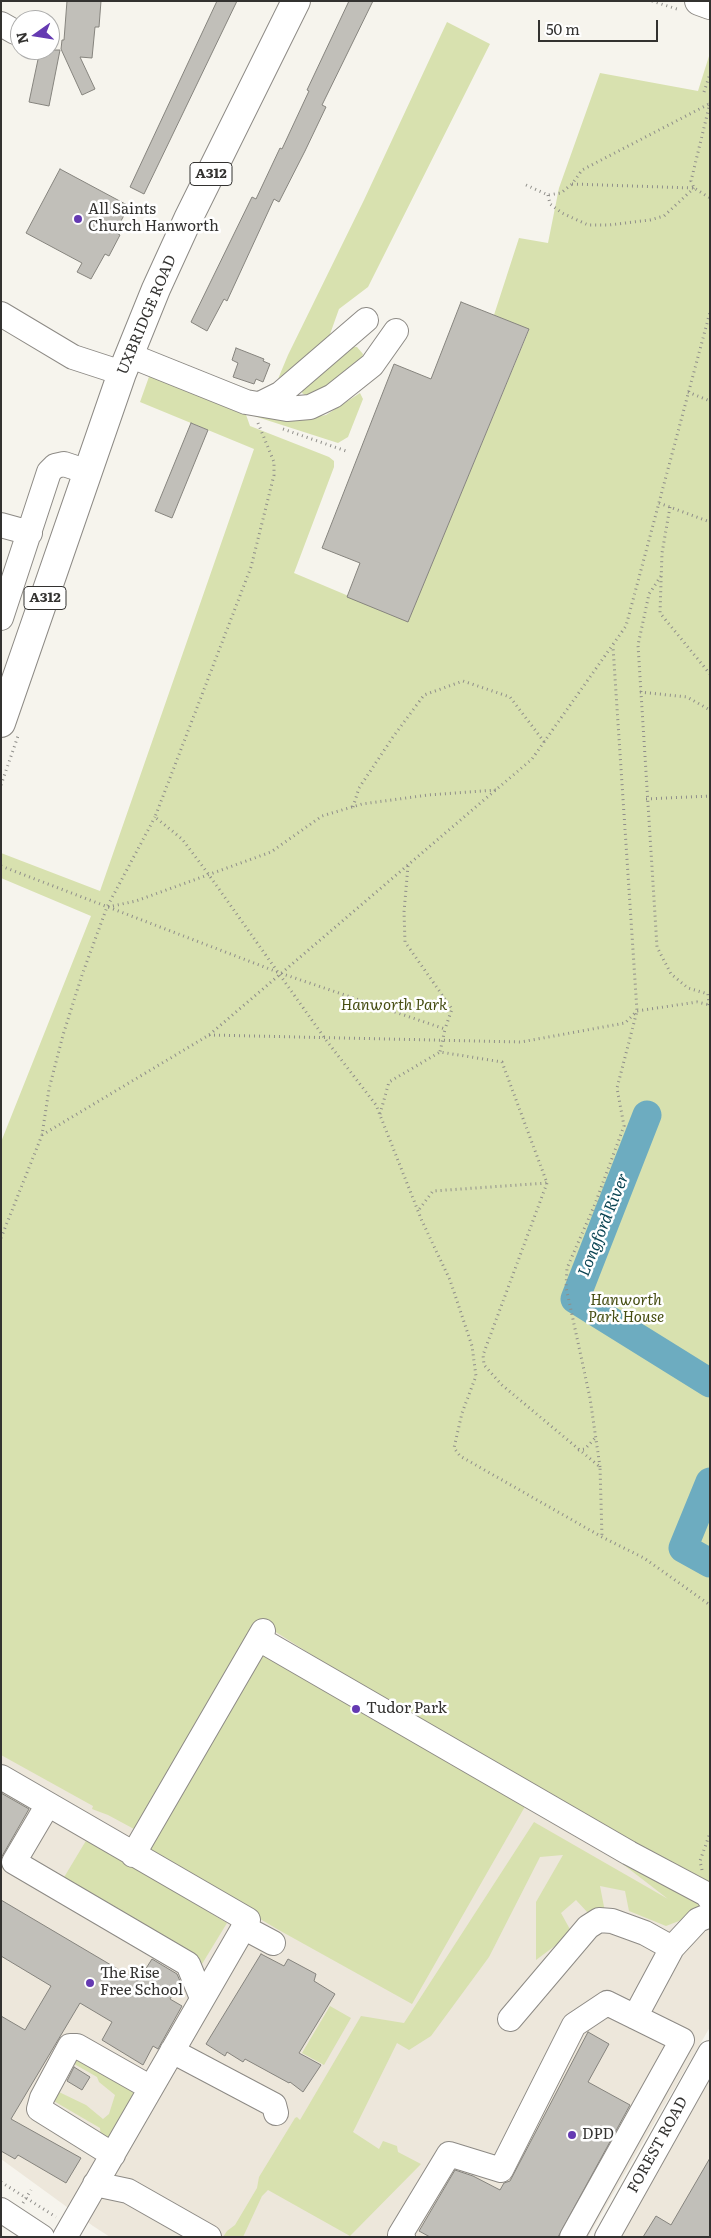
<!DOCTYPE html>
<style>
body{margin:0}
#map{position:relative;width:711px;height:2238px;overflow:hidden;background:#f6f4ed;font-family:Literata,serif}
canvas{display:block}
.frame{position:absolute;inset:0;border:2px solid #333230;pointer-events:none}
.north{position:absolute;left:10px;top:10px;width:50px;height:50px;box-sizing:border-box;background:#fff;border:1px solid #adadac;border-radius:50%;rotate:257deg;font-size:14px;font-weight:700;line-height:20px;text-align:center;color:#333230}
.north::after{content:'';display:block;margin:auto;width:18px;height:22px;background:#653ab2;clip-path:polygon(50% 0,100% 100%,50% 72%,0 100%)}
.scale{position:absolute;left:538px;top:20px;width:120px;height:22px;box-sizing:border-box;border:2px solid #333230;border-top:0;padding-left:6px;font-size:15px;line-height:18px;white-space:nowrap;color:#333230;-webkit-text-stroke:4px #fff;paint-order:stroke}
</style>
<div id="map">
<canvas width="711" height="2238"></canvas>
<div class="frame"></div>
<div class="north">N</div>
<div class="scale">50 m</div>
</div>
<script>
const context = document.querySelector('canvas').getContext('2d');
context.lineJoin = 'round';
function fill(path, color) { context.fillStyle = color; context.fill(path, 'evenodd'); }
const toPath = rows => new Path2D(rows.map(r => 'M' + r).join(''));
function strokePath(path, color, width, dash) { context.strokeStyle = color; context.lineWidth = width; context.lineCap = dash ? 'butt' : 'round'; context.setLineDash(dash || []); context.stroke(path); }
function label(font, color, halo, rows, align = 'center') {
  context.font = font + ' Literata,serif'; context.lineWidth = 5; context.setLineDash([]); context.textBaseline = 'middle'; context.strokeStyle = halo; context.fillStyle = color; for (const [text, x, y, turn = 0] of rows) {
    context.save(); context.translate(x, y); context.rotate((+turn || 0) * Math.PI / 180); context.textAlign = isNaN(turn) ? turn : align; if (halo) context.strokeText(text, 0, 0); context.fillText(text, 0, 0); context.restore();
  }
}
const built = toPath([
 [1,1277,710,1918,710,2027,588,2237,110,2237,93,2226,1,2159],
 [710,2073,710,2237,618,2237]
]);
const green = toPath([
 [447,22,490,44,368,287,339,309,329,337,278,379,288,355,364,200],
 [710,53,710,1909,666,1926,629,1911,625,1891,600,1886,605,1912,589,1914,576,1900,561,1913,572,1933,536,1960,536,1902,563,1855,540,1857,489,1957,431,2036,409,2050,397,2043,353,2132,379,2149,383,2141,397,2146,398,2152,421,2164,350,2236,268,2190,262,2196,243,2237,223,2237,227,2231,235,2225,257,2188,259,2177,295,2118,297,2117,300,2120,361,2016,404,2023,534,1822,668,1899,541,1801,257,1620,134,1829,108,1815,92,1809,93,1806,1,1755,1,1142,91,916,1,878,1,853,100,891,254,449,140,402,150,374,244,409,250,426,329,457,334,461,334,467,294,573,408,621,529,330,494,315,519,238,548,243,559,188,600,73,698,91],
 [347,346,357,347,363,354,361,363,311,399,302,393,304,383],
 [360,393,363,399,348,437,338,443,254,416,252,410,299,420,326,415],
 [260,1649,527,1803,412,2004,277,1929,146,1851],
 [87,1839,227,1923,202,1964,63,1879],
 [330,2006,351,2018,324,2065,302,2053],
 [79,2056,98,2072,120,2075,134,2086,130,2115,112,2146,101,2139,100,2128,52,2100,59,2092,86,2105,103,2119,109,2114,115,2095,99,2082,97,2077,69,2061]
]);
const river = toPath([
 [647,1115,575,1299,710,1383],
 [710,1482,683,1548,710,1563]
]);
const building = toPath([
 [67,1,101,1,99,27,95,27,92,58,80,57,95,89,82,95,61,49,62,40,64,40,67,1],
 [217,1,237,1,144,194,130,187,217,1],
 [349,1,373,1,322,105,326,107,305,151,279,202,274,199,227,301,224,299,207,331,191,322,252,197,256,199,280,148,282,149,309,91,307,90,349,1],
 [40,50,60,50,49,106,29,102,40,50],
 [60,169,129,206,115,232,120,235,109,256,105,254,91,279,77,272,82,263,26,233,60,169],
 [461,302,529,329,408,622,347,597,360,563,322,548,394,364,431,379,461,302],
 [236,348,264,359,263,361,270,364,263,382,256,379,254,384,233,377,238,363,232,360,236,348],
 [191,423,208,430,172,518,155,511,191,423],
 [1,1793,29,1809,1,1858,1,1793],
 [1,1900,138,1981,152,1959,177,1974,180,1981,170,1999,182,2006,158,2049,153,2046,143,2065,102,2040,112,2022,80,2003,11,2119,81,2158,66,2183,18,2155,15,2159,1,2151,1,2016,25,2030,51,1986,1,1956,1,1900],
 [261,1954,284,1966,288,1959,316,1974,314,1981,335,1994,299,2053,321,2065,303,2092,290,2082,289,2083,245,2059,243,2062,227,2052,225,2056,206,2044,261,1954],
 [588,2032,609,2044,588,2082,630,2105,558,2237,430,2237,419,2231,455,2170,473,2176,500,2190,504,2183,510,2181,588,2032],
 [74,2067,90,2077,82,2090,67,2081,74,2067],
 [710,2158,710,2237,643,2237,656,2216,671,2225,710,2158]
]);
const path = toPath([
 [652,1,680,10],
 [704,92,710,74],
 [710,103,691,181,694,188,710,198],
 [572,184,693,188],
 [526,185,548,195,561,193,572,184,582,170,709,104],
 [548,195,550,204,562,213,588,225,609,225,650,220,664,216,694,188],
 [688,392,710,401],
 [258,423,274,462,274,475,251,567,155,817,182,839,209,875,326,1040,376,1105,422,1221,450,1280,472,1346,476,1376,462,1413,454,1448,460,1456,602,1537,644,1558,710,1605],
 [283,429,346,451],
 [659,503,710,522],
 [670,507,662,553,660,613,710,674],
 [661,576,649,594,638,645,657,947,671,974,688,988,708,994],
 [640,692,687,697,710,710],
 [1,785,18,736],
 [646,799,710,796],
 [353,807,359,788,393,737,424,695,463,681,510,697,545,743],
 [1,866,280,973,445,1029,440,1052],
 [408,866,404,912,405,942,452,1009,445,1029],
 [108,907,136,901,271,852,322,816,362,804,428,795,496,790],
 [709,1005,708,994,710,993],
 [209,1035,521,1042,625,1023,637,1011,697,1002,710,1005],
 [380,1114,389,1082,440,1052,502,1062,547,1183,433,1191,418,1211],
 [42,1135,209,1035,532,759,626,626,710,312],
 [547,1183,483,1355,484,1365,502,1385,600,1467,602,1537],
 [1,1238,42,1135,49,1089,63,1035,82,975,107,907,155,817],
 [578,1450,585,1449,596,1437],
 [600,1467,590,1398,566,1287,567,1268,595,1204,624,1126,617,1088,637,1011,613,647],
 [702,1870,700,1861,710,1833],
 [1,2182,56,2217],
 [23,2203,31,2190]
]);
const minor = toPath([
 [1,24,15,32],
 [1,314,73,357,122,373],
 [129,355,246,402,287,409,310,407,333,396,372,365,396,331],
 [260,404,280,394,366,320],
 [1,525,30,533],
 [1,618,49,472,55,466,64,464,88,472],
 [259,1639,629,1853,706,1894,710,1899],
 [1,1777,248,1920,65,2237],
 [47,1806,14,1862,188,1964,202,1998],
 [133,1855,263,1631],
 [243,1927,273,1943],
 [635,2017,672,1948],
 [510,2019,588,1927,599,1920,612,1921,645,1933,672,1948,698,1920,710,1915],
 [172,2051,274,2105,276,2113],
 [113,2155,39,2109,42,2098,70,2046,77,2046,151,2088],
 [95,2184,128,2191,209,2237],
 [1,2210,42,2237],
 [403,2237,400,2235,449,2154,501,2170,574,2025,607,2003,682,2040,572,2237],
 [607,2237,710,2053]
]);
const major = toPath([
 [699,1,710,5],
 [1,723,122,373,156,289,188,219,296,1]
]);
const markers = [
 [78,219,5,"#653ab2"],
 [356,1709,5,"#653ab2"],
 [90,1983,5,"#653ab2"],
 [572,2135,5,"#653ab2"]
];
const shields = [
 [211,174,42],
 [45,598,42]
];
const shieldNames = [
 ["A312",211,174],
 ["A312",45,598]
];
const poiNames = [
 ["All Saints",88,210],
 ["Church Hanworth",88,227],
 ["Tudor Park",366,1709],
 ["The Rise",100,1974],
 ["Free School",100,1991],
 ["DPD",582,2135]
];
const streetNames = [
 ["UXBRIDGE ROAD",147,315,-67],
 ["FOREST ROAD",658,2145,-61]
];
const parkNames = [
 ["Hanworth Park",394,1006],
 ["Hanworth",626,1301],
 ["Park House",626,1318]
];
const waterNames = [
 ["Longford River",604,1225,-68]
];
fill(built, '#ede7db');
fill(green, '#d8e1af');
strokePath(river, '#6dacc0', 29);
fill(building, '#c1bfb9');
strokePath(building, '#86847e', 1);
strokePath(minor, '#8d8a85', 26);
strokePath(major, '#8d8a85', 30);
strokePath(path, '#8f8e8a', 3, [1, 4]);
strokePath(minor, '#fff', 24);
strokePath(major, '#fff', 28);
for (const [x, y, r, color] of markers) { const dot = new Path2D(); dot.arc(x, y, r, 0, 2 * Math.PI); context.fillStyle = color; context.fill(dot); strokePath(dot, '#fff', 2); }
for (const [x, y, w] of shields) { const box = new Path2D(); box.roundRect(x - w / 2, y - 11.5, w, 23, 4); context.fillStyle = '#fff'; context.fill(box); strokePath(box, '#333230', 1); }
label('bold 14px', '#333230', null, shieldNames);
label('15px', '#333230', '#fff', poiNames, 'left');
label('15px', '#333230', '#fff', streetNames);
label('italic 15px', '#474e13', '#fff', parkNames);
label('italic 16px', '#094352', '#fff', waterNames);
</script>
